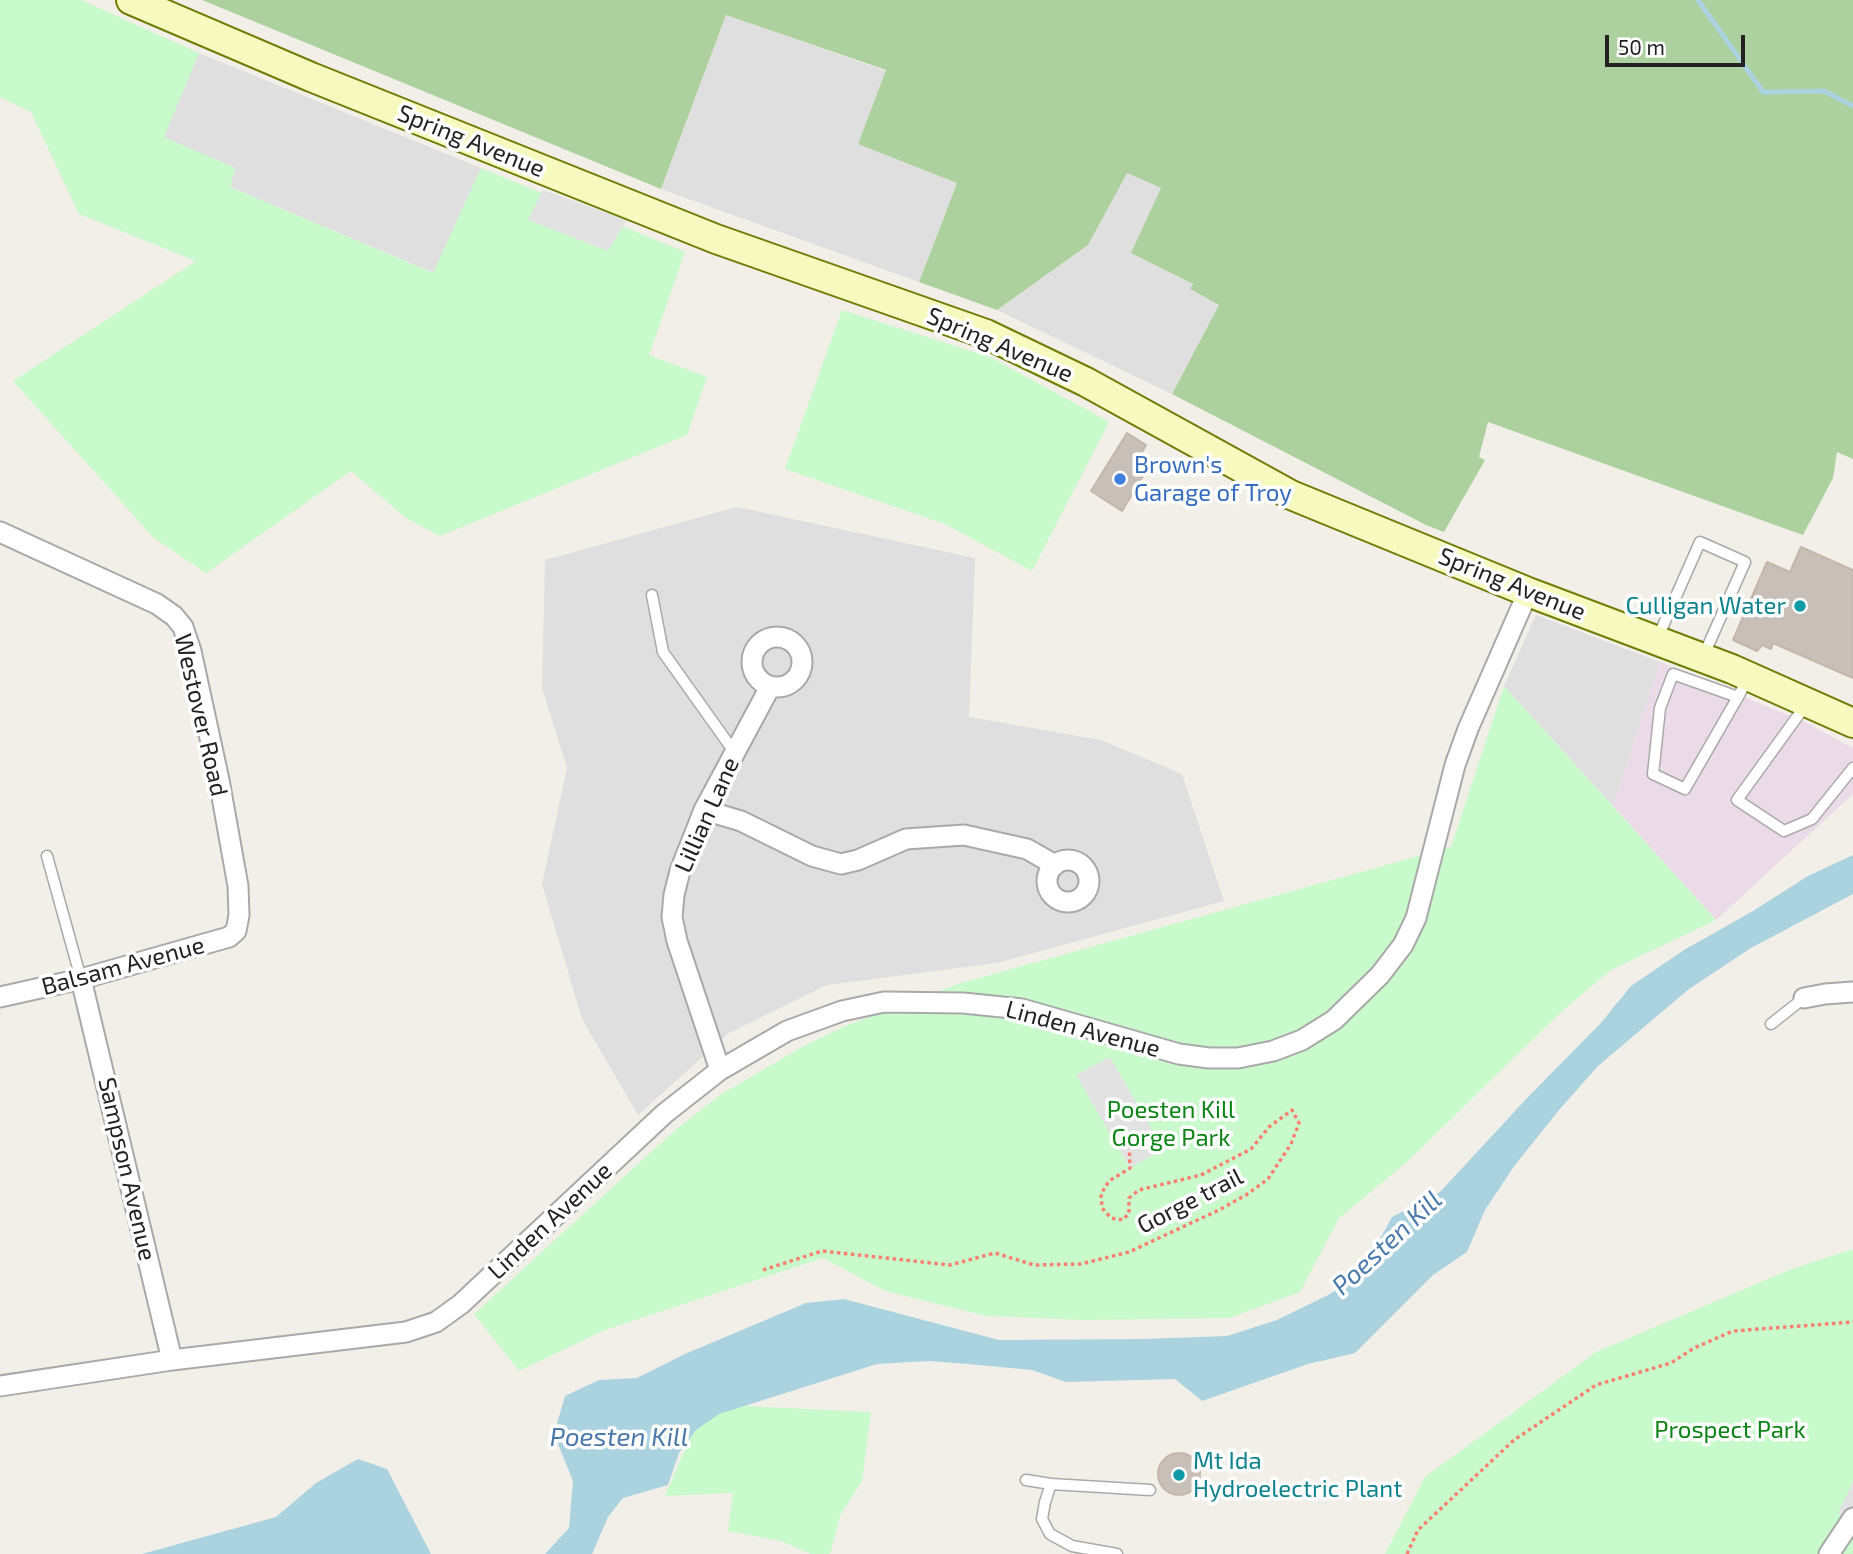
<!DOCTYPE html>
<style>
body{margin:0}
#map{position:relative;width:1853px;height:1554px;overflow:hidden;background:#f2efe9;font-family:"Exo 2",sans-serif}
canvas{display:block}
.scale{position:absolute;left:1605px;top:35px;width:140px;height:32px;box-sizing:border-box;border:4px solid #222;border-top:0;padding-left:9px;font-size:21px;line-height:24px;white-space:nowrap;color:#222;-webkit-text-stroke:5px #fff;paint-order:stroke}
</style>
<div id="map">
<canvas width="1853" height="1554"></canvas>
<div class="scale">50 m</div>
</div>
<script>
const context = document.querySelector('canvas').getContext('2d');
context.lineJoin = 'round';
function fill(path, color) { context.fillStyle = color; context.fill(path, 'evenodd'); }
const toPath = rows => new Path2D(rows.map(r => 'M' + r).join(''));
function strokePath(path, color, width, dash) { context.strokeStyle = color; context.lineWidth = width; context.lineCap = dash ? 'butt' : 'round'; context.setLineDash(dash || []); context.stroke(path); }
function label(font, color, halo, rows, align = 'center') {
  context.font = font + ' "Exo 2",sans-serif'; context.lineWidth = 7; context.setLineDash([]); context.textBaseline = 'middle'; context.strokeStyle = halo; context.fillStyle = color; for (const [text, x, y, turn = 0] of rows) {
    context.save(); context.translate(x, y); context.rotate((+turn || 0) * Math.PI / 180); context.textAlign = isNaN(turn) ? turn : align; if (halo) context.strokeText(text, 0, 0); context.fillText(text, 0, 0); context.restore();
  }
}
const residential = toPath([
 [726,15,886,71,858,144,957,183,919,282,661,189],
 [199,53,481,168,434,273,230,187,235,168,162,138],
 [1126,173,1161,188,1132,253,1193,284,1191,290,1219,305,1172,394,997,310,1088,245],
 [737,507,975,558,969,717,1101,740,1182,774,1224,901,997,963,827,985,729,1033,638,1115,582,1019,542,884,567,768,542,688,545,560],
 [1536,615,1660,662,1613,806,1504,686]
]);
const industrial = toPath([
 [1660,662,1807,723,1853,748,1853,794,1716,920,1613,806]
]);
const forest = toPath([
 [202,0,1853,0,1853,459,1837,452,1833,478,1803,535,1488,422,1479,457,1485,460,1444,532,1426,525,1172,394,1219,305,1190,289,1193,284,1131,253,1161,188,1127,173,1088,245,997,310,919,282,957,183,858,144,886,70,726,15,661,189]
]);
const park = toPath([
 [0,0,81,0,199,53,164,137,235,168,230,187,433,273,481,168,685,252,649,355,707,377,687,435,440,536,406,518,351,471,206,573,154,538,13,381,196,261,79,214,31,112,0,97],
 [842,310,990,357,1109,422,1032,571,945,524,785,469],
 [1504,686,1716,920,1611,970,1563,1010,1407,1162,1339,1218,1300,1292,1229,1318,1083,1320,986,1316,885,1291,823,1258,605,1330,519,1371,474,1314,674,1131,720,1095,802,1047,845,1026,961,983,1451,847],
 [1853,1249,1853,1554,1385,1554,1425,1477,1596,1352,1789,1270],
 [723,1405,871,1412,862,1481,840,1516,830,1554,811,1554,781,1541,728,1531,733,1493,665,1496,703,1407]
]);
const parking = toPath([
 [543,190,627,220,608,251,528,220],
 [1110,1057,1163,1149,1130,1168,1076,1075],
 [1853,1482,1853,1519,1838,1513]
]);
const water = toPath([
 [1853,855,1853,894,1751,948,1689,989,1598,1066,1559,1110,1515,1165,1485,1210,1467,1252,1433,1275,1355,1353,1308,1364,1202,1401,1175,1379,1066,1382,1032,1370,968,1364,929,1361,877,1364,719,1414,696,1430,679,1453,668,1485,623,1498,608,1517,592,1554,545,1554,569,1528,573,1481,554,1434,565,1396,599,1380,637,1378,685,1354,806,1303,844,1299,999,1340,1145,1339,1227,1336,1277,1320,1330,1294,1362,1272,1392,1217,1440,1192,1528,1097,1600,1024,1631,986,1684,950,1753,911,1808,876],
 [358,1459,387,1469,431,1554,142,1554,276,1517,316,1483]
]);
const stream = toPath([
 [1698,0,1763,92,1824,91,1853,106]
]);
const building = toPath([
 [1127,433,1146,445,1138,459,1149,466,1122,511,1091,491,1127,433],
 [1801,547,1853,570,1853,678,1773,643,1771,649,1762,645,1757,651,1733,640,1767,562,1790,572,1801,547],
 '1158 1474a21 21 0 1 1 42 0a21 21 0 1 1-42 0Z'
]);
const path = toPath([
 [763,1270,822,1251,950,1265,995,1253,1034,1265,1081,1264,1129,1252,1219,1210,1246,1195,1268,1179,1291,1144,1299,1123,1292,1110,1269,1127,1251,1149,1201,1175,1139,1190,1129,1198,1129,1213,1123,1220,1111,1218,1102,1208,1101,1194,1109,1181,1130,1168,1129,1139],
 [1407,1554,1418,1530,1514,1440,1596,1385,1671,1363,1694,1348,1733,1331,1853,1322]
]);
const lane = toPath([
 [652,595,663,652,735,753],
 [1658,637,1700,542,1745,562,1703,657],
 [1738,697,1673,674,1660,708,1653,774,1685,789,1731,709,1738,697,1747,680],
 [1805,706,1737,800,1784,831,1812,819,1853,768],
 [47,856,81,979],
 [1771,1024,1804,998],
 [1026,1480,1051,1484],
 [1117,1554,1072,1546,1050,1534,1042,1519,1045,1502,1051,1484,1150,1490]
]);
const street = toPath([
 [0,532,157,604,174,616,183,627,191,651,219,780,238,886,239,915,236,931,229,937,81,979,0,997],
 '752 662a25 25 0 1 1 50 0a25 25 0 1 1-50 0Z',
 [704,810,741,821,812,856,841,864,858,860,906,839,964,835,1027,849,1055,865],
 '1047 881a21 21 0 1 1 42 0a21 21 0 1 1-42 0Z',
 [81,979,172,1360],
 [1804,998,1825,994,1853,992],
 [720,1070,677,941,672,917,674,895,680,871,704,810,770,687],
 [0,1386,172,1360,406,1332,436,1322,461,1304,664,1114,720,1070,787,1031,842,1011,884,1002,963,1003,1022,1009,1179,1054,1209,1058,1238,1058,1273,1051,1302,1040,1334,1020,1380,975,1403,945,1416,918,1455,765,1468,729,1528,592],
 [1829,1554,1853,1518]
]);
const secondary = toPath([
 [131,0,311,77,716,239,986,334,1086,382,1291,495,1528,592,1732,669,1853,723]
]);
const markers = [
 [1120,479,7,"#3f7fe0"],
 [1800,606,7,"#0f9aa8"],
 [1179,1475,7,"#0f9aa8"]
];
const streetNames = [
 ["Spring Avenue",471,141,22],
 ["Spring Avenue",1000,345,23],
 ["Spring Avenue",1512,584,22],
 ["Westover Road",201,715,77],
 ["Lillian Lane",707,815,-66],
 ["Balsam Avenue",123,966,-15],
 ["Linden Avenue",1083,1029,15],
 ["Sampson Avenue",127,1169,77],
 ["Gorge trail",1190,1201,-27],
 ["Linden Avenue",550,1221,-43]
];
const shopNames = [
 ["Brown's",1134,465],
 ["Garage of Troy",1134,493]
];
const cultureNames = [
 ["Culligan Water",1786,606],
 ["Mt Ida",1193,1461,"left"],
 ["Hydroelectric Plant",1193,1489,"left"]
];
const parkNames = [
 ["Poesten Kill",1171,1110],
 ["Gorge Park",1171,1138],
 ["Prospect Park",1730,1430]
];
const waterNames = [
 ["Poesten Kill",1387,1243,-43],
 ["Poesten Kill",619,1437]
];
fill(residential, '#e0dfdf');
fill(industrial, '#ebdbe8');
fill(forest, '#add19e');
fill(park, '#c8facc');
fill(parking, '#e2e2e2');
fill(water, '#aad3df');
strokePath(stream, '#aad3df', 5);
fill(building, '#c7bfb8');
strokePath(building, '#c4b6ab', 2);
strokePath(lane, '#a9a9a9', 13);
strokePath(street, '#a9a9a9', 23);
strokePath(secondary, '#707d05', 32);
strokePath(path, '#fa8072', 3.5, [3.5, 3.5]);
strokePath(lane, '#fff', 10);
strokePath(street, '#fff', 19);
strokePath(secondary, '#f7fabf', 28);
for (const [x, y, r, color] of markers) { const dot = new Path2D(); dot.arc(x, y, r, 0, 2 * Math.PI); context.fillStyle = color; context.fill(dot); strokePath(dot, '#fff', 2.5); }
label('24px', '#222', '#fff', streetNames);
label('24px', '#366cbe', '#fff', shopNames, 'left');
label('24px', '#0d838f', '#fff', cultureNames, 'right');
label('24px', '#0c8416', '#fff', parkNames);
label('italic 26px', '#4a7aab', '#fff', waterNames);
</script>
